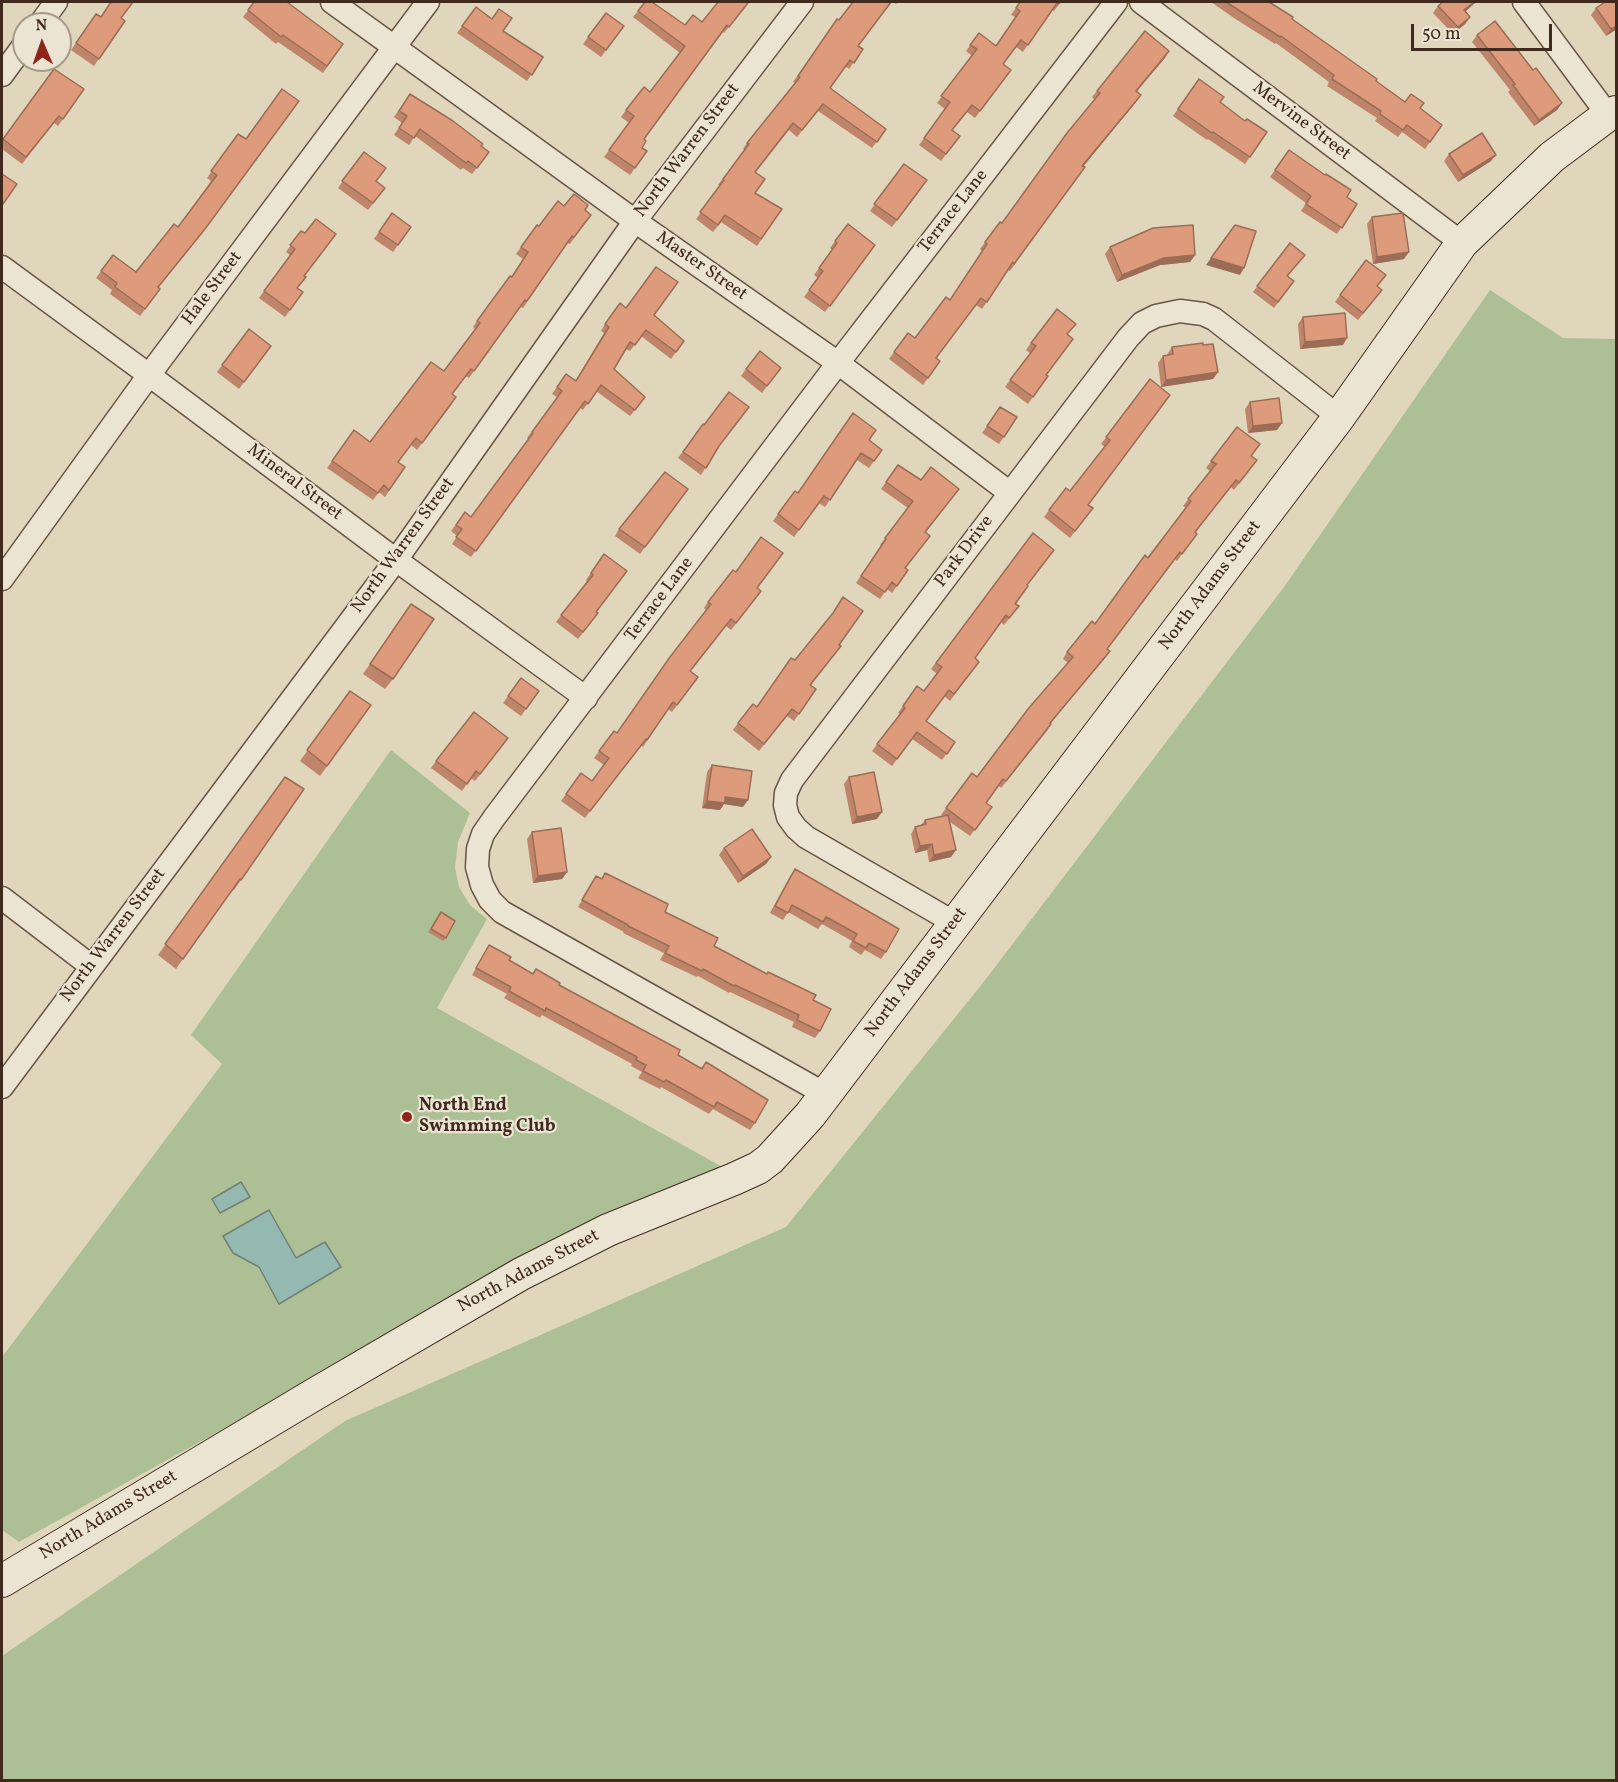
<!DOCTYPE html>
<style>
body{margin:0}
#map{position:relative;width:1618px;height:1782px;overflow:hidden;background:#e0d6bb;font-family:Vollkorn,serif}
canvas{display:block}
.frame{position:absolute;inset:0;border:3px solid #402a1e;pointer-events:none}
.north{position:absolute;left:12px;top:12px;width:60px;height:60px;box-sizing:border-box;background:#ebe4d3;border:2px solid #a79a8b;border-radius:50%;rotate:358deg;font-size:16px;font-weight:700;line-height:24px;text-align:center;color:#402a1e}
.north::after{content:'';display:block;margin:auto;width:21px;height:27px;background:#8f2418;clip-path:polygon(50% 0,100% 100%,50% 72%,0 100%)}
.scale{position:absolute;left:1411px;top:24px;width:141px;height:27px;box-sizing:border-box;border:3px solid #402a1e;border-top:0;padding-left:8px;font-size:18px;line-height:21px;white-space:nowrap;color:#402a1e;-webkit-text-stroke:4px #ebe4d3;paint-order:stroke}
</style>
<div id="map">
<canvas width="1618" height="1782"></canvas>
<div class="frame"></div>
<div class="north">N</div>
<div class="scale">50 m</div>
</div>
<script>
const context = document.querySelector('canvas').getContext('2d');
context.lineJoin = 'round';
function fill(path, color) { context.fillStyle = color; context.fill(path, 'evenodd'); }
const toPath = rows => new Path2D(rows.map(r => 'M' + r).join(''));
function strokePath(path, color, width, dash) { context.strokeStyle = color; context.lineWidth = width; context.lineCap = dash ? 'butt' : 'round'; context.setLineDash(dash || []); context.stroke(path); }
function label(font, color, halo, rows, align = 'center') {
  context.font = font + ' Vollkorn,serif'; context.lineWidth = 4.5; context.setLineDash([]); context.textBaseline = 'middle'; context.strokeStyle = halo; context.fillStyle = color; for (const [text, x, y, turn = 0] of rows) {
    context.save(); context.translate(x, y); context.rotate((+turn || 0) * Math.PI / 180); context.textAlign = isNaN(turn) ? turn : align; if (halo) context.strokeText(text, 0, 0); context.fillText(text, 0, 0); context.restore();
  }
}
const green = toPath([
 [1490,290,1563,338,1616,339,1616,1780,2,1780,2,1656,345,1421,786,1227,986,979,1284,587],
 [391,750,470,813,458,842,455,868,459,887,470,905,487,919,437,1008,726,1169,590,1226,19,1542,2,1530,2,1357,222,1064,191,1035]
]);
const water = toPath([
 [241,1182,250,1197,220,1213,212,1199,241,1182],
 [269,1210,296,1258,325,1242,341,1267,279,1304,259,1267,233,1253,223,1236,269,1210]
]);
const street = toPath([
 [332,2,635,221,838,363,1010,493],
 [1141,2,1462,243],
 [1524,2,1608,115],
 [40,24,56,2],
 [2,75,24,45],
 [2,267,149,375,396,560,586,698],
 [2,579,149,375,428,2],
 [2,898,91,966],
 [955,923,806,837,796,828,788,817,785,805,786,793,792,780,1128,338,1142,323,1156,316,1180,311,1203,314,1214,319,1339,417],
 [2,1087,396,560,635,221,802,2],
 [825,1094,502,912,490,900,482,885,477,867,478,849,483,834,494,818,838,363,1116,2]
]);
const secondary = toPath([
 [2,1581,315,1394,521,1274,608,1230,734,1179,758,1168,770,1159,810,1115,1339,417,1462,243,1552,157,1608,115,1616,112]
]);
const wall = toPath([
 [254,2,343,44,323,73,278,42,276,44,243,17],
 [853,2,898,2,896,4,892,2,858,46,863,49,849,69,845,66,830,88,886,129,872,148,818,111,797,137,789,130,756,172,755,193,782,209,757,246,721,222,713,232,696,219,720,186,718,185,744,150,743,149,747,143,795,83,793,82,837,19,839,20],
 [1020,2,1061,2,1054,11,1052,10,1023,52,1016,47,1003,64,1011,70,975,118,967,112,952,130,960,136,941,161,919,145,945,109,937,103,972,56,966,51,979,33,996,46,1015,17,1011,15],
 [1211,2,1269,2,1292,19,1405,102,1420,108,1442,125,1425,149,1402,132,1398,137,1375,121,1377,118,1327,86,1329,82,1276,43,1275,44,1234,18],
 [1443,2,1476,2,1466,11,1470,17,1465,24,1453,34,1433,13,1438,6],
 [1617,2,1617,29,1606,36,1591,15,1596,8],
 [748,3,724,33,723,32,644,139,642,148,647,151,630,175,604,157,629,123,621,117,626,110,650,92,680,53,633,17,638,11,685,25,702,22],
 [476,7,503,31,543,57,527,81,457,33],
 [606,13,624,26,601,57,583,44],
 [96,14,101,17,121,18,125,21,94,66,71,50],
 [1477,35,1562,103,1557,110,1534,126,1508,92,1510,90,1472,42],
 [1169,51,1137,91,1141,95,1136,102,1083,166,1080,174,1010,271,1008,270,982,309,976,305,936,358,940,361,923,385,889,359,908,333,915,338,950,300,982,251,980,249,1000,222,1002,223,1095,100,1092,97,1097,91],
 [54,69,84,89,58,126,54,123,22,164,2,149,2,141],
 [1199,79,1220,102,1250,157,1245,164,1208,139,1207,140,1173,116],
 [410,94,489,152,472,174,463,168,461,170,415,136,409,145,394,135,402,123,394,117],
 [238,134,200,236,158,288,160,289,140,316,110,294,112,290,96,278,113,255,136,272,178,227,211,181,207,178],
 [1289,150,1347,197,1357,204,1337,234,1301,211,1306,203,1270,177],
 [364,152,376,181,385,188,368,210,338,188],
 [1449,154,1491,161,1458,182,1444,161],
 [904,164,927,180,892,227,870,211],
 [564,206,585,210,591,215,570,244,567,243,523,308,520,307,469,378,466,376,452,395,452,404,417,450,411,445,398,462,405,467,385,497,379,492,373,500,327,468,354,430,370,442,444,371,475,329,473,327,477,321,511,277,523,259,516,254,537,225,539,226],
 [392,213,411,227,393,252,374,239],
 [1372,217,1404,259,1373,264,1367,224],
 [848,224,875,245,825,312,804,297,818,278,814,275,832,250,830,248],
 [301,231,304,276,297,289,303,292,285,317,259,298,290,255,286,252],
 [1290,243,1300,261,1288,276,1294,281,1274,308,1253,292],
 [1110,247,1195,255,1190,262,1160,265,1117,282,1105,254],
 [1340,295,1377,297,1358,320,1335,302],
 [626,308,654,315,684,341,671,359,641,336,630,351,626,349,614,369,641,403,630,416,596,391,583,410,580,408,471,557,452,544,457,536,451,531,465,512,471,517,528,439,527,438,557,397,552,394,566,374,576,380,604,333,601,331,605,324],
 [1303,317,1343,345,1300,349,1298,324],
 [249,329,271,346,239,389,217,372],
 [1067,335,1046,375,1048,376,1028,404,1005,387,1030,353,1026,350,1031,343],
 [1203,345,1218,372,1213,379,1161,387,1158,363,1163,356,1167,355,1172,347],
 [781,368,762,393,741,376,746,369],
 [1150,379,1088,505,1093,508,1070,538,1044,517,1066,488,1070,491,1105,447,1101,444],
 [1250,402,1282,423,1277,430,1248,433,1245,409],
 [1000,407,1017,417,999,444,982,433],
 [703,424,704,425,717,449,701,475,678,458],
 [1237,427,1252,456,1257,460,1234,490,1231,487,1195,533,1197,534,1177,561,1175,559,1107,649,1105,658,1050,723,1047,731,1001,788,999,786,986,803,992,807,970,836,950,822,956,850,951,857,929,862,927,850,915,853,911,834,915,827,921,825,925,820,943,816,941,815,972,773,977,777,1068,663,1063,659,1067,652,1095,624,1186,508,1183,506,1210,471,1206,468],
 [869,440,882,450,869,468,857,460,825,507,819,503,794,537,773,521,795,491,798,493],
 [898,465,921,480,959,489,925,533,906,568,908,570,892,593,887,589,880,599,856,583,881,546,880,545,908,508,881,489],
 [688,489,640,554,615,536,619,529],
 [1033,533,1027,585,1016,604,1014,613,1004,625,1001,622,975,658,979,662,950,701,944,696,926,721,955,742,942,760,912,739,892,766,872,751,900,714,898,713,917,686,924,691,937,674,931,669],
 [604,554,596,612,593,620,578,639,556,622,587,581,586,580],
 [757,588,756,598,731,630,726,626,690,672,698,677,672,712,668,709,643,747,641,746,585,818,561,801,581,773,592,781,604,765,594,758,614,731,617,733,706,610,704,608,708,602],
 [843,597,839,645,836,653,811,685,816,689,794,721,787,716,759,751,733,730,738,723,757,707,831,617],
 [411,604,393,679,385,689,363,674],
 [521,678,539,691,521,716,503,703],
 [350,691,371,705,320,776,300,761],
 [503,745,475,781,471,778,462,791,431,768,436,761],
 [712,765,743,807,724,804,720,810,702,808,707,772],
 [285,777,304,789,234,890,232,889,176,969,158,955],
 [849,777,877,819,852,824,844,784],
 [532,832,567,872,562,879,533,883,527,839],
 [724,848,771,857,766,864,738,883,719,855],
 [795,869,886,952,881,959,865,950,861,955,849,947,852,941,822,924,818,929,788,912,783,920,770,913,790,876],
 [605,873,714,946,813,1000,820,1031,815,1038,792,1027,794,1022,730,992,729,993,698,976,697,977,660,960,664,953,623,933,624,932,578,907,596,876,601,879],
 [441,912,446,938,443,941,428,932],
 [489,945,509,960,533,974,536,969,559,985,701,1068,706,1062,755,1123,750,1130,713,1109,709,1114,661,1087,660,1089,638,1078,642,1072,631,1066,632,1064,542,1015,540,1018,504,998,507,994,472,975]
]);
const shadedWall = toPath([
 [1474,2,1476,2,1459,17,1464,10],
 [1470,17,1465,24,1453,34,1458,27],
 [1617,26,1617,29,1606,36,1611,29],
 [1169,51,1165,58,1131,98,1136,91],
 [1141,95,1136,102,1078,173,1082,166],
 [1562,103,1557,110,1534,126,1539,120],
 [1496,155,1491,161,1458,182,1463,175],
 [1409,252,1404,259,1373,264,1377,257],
 [1195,255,1190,262,1160,265,1117,282,1122,275,1164,258],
 [1211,258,1244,268,1240,275,1206,265],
 [1347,338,1343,345,1300,349,1305,342],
 [1218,372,1213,379,1161,387,1166,380],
 [1282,423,1277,430,1248,433,1253,426],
 [1110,651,1105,658,1045,730,1050,723],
 [725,797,748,800,743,807,724,804,720,810,702,808,707,801],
 [882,812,877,819,852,824,857,817],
 [932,844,927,850,915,853,920,846],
 [956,850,951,857,929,862,934,855],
 [771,857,766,864,738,883,743,876],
 [567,872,562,879,533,883,538,876]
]);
const building = toPath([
 [111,2,133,2,121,18,125,21,99,59,76,43,96,14,101,17,111,2],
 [254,2,287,2,343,44,327,66,283,35,281,37,248,10,254,2],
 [645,2,652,2,685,25,693,15,702,22,718,2,746,2,748,3,729,27,727,25,644,139,646,141,642,148,647,151,635,168,609,150,634,116,626,110,644,87,650,92,685,46,638,11,645,2],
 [853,2,891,2,858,46,863,49,854,63,850,60,830,88,886,129,877,142,823,104,802,130,793,123,755,172,765,179,755,193,782,209,761,239,725,215,718,225,700,212,724,180,723,179,749,144,747,143,800,77,798,76,837,19,839,20,853,2],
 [1020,2,1061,2,1058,4,1057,3,1028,45,1021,40,1003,64,1011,70,980,111,972,105,952,130,960,136,946,154,924,138,950,102,941,96,977,49,970,45,979,33,996,46,1020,11,1016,8,1020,2],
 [1226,2,1269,2,1293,17,1292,19,1377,79,1376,81,1405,102,1411,94,1424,103,1420,108,1442,125,1430,142,1407,125,1403,130,1380,114,1381,111,1332,79,1334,75,1281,36,1280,37,1226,2],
 [1443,2,1474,2,1464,10,1470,17,1458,27,1438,6,1443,2],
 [1605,2,1617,2,1617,26,1611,29,1596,8,1605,2],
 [476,7,492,19,499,9,512,18,503,31,543,57,532,75,462,26,476,7],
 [606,13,624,26,606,50,588,37,606,13],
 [1495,21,1533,70,1536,68,1562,103,1539,120,1513,85,1515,84,1477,35,1495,21],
 [1145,31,1169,51,1136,91,1141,95,1082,166,1085,167,1014,264,1013,262,987,302,981,298,936,358,940,361,928,378,894,352,908,333,915,338,946,297,950,300,987,244,985,242,1000,222,1002,223,1067,133,1100,93,1097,91,1145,31],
 [54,69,84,89,63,119,59,116,26,157,3,139,54,69],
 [1199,79,1224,97,1220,102,1245,121,1247,119,1267,132,1250,157,1213,132,1212,133,1178,109,1199,79],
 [282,89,299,101,205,229,158,287,160,289,145,309,115,287,117,283,101,271,113,255,136,272,174,224,178,227,217,175,211,171,238,134,246,139,282,89],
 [410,94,453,121,483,144,481,146,489,152,477,168,468,161,466,163,420,129,414,138,399,128,407,116,399,111,410,94],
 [1482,133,1496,155,1463,175,1449,154,1482,133],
 [1289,150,1325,175,1326,174,1351,190,1347,197,1357,204,1342,228,1306,204,1311,196,1275,170,1289,150],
 [364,152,386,168,376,181,385,188,373,203,342,181,364,152],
 [904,164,927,180,897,220,874,204,904,164],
 [2,174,17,184,3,204,2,203,2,174],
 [574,194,588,205,585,210,591,215,574,237,572,236,527,301,525,300,474,371,471,369,452,394,456,397,422,443,416,438,398,462,405,467,389,490,384,485,378,493,332,461,354,430,370,442,431,362,444,371,480,323,477,321,510,276,512,277,528,252,521,247,537,225,539,226,558,201,564,206,574,194],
 [392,213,411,227,398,245,379,232,392,213],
 [1403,213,1409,252,1377,257,1372,217,1403,213],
 [316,219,336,234,304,276,306,277,297,288,303,292,290,310,264,291,295,249,290,245,301,231,305,233,316,219],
 [848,224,875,245,830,306,809,290,823,271,819,268,837,243,835,241,848,224],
 [1193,225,1195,255,1164,258,1122,275,1110,247,1153,228,1193,225],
 [1235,225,1256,231,1244,268,1211,258,1235,225],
 [1290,243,1305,255,1287,276,1294,281,1278,302,1257,286,1290,243],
 [1366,260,1386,275,1377,286,1382,290,1363,313,1340,295,1366,260],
 [656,267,678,282,654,315,684,341,676,352,646,330,635,345,630,342,614,369,645,397,635,410,601,385,588,404,585,401,476,551,456,537,462,529,456,525,465,512,471,517,533,433,532,432,562,391,557,387,566,374,576,381,609,327,605,324,620,303,626,308,656,267],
 [1057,309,1076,324,1067,334,1073,339,1046,375,1048,376,1033,397,1010,380,1036,346,1031,343,1057,309],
 [1345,313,1347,338,1305,342,1303,317,1345,313],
 [249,329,271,346,244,382,222,365,249,329],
 [1203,343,1203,345,1213,344,1218,372,1166,380,1163,356,1173,354,1172,347,1203,343],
 [760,351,781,368,767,386,746,369,760,351],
 [1150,379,1170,395,1088,505,1093,508,1075,531,1049,510,1066,488,1070,491,1110,440,1106,437,1150,379],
 [729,392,749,407,719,446,706,468,683,452,703,424,704,425,729,392],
 [1279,398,1282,423,1253,426,1250,402,1279,398],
 [1000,407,1017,417,1004,437,987,426,1000,407],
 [853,413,876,430,869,440,882,450,874,461,861,453,830,500,824,496,799,530,778,514,795,491,798,493,853,413],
 [1237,427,1260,444,1251,456,1257,460,1239,483,1236,480,1195,532,1197,534,1182,554,1180,552,1107,649,1110,651,1050,723,1051,724,1006,781,1003,779,986,803,992,807,975,830,946,808,972,773,977,777,1028,709,1073,657,1067,652,1092,621,1095,624,1145,555,1148,558,1191,501,1188,499,1216,464,1211,461,1237,427],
 [898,465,921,480,931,467,959,489,925,532,930,536,905,568,908,570,897,586,892,582,885,592,861,576,886,539,885,538,913,501,886,482,898,465],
 [665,472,688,489,645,547,619,529,665,472],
 [1033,533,1054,550,1027,585,1028,586,1015,604,1019,606,1009,618,1006,615,975,658,979,662,954,694,949,690,926,721,955,742,947,754,917,732,897,759,877,744,905,708,903,706,917,686,924,691,942,667,936,663,1033,533],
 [761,537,783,553,757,588,761,591,736,623,731,619,690,671,698,677,677,705,673,702,647,740,646,739,590,811,566,794,581,773,592,781,609,758,599,751,614,731,617,733,670,657,711,604,708,602,733,570,736,572,761,537],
 [604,554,627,571,596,612,598,613,583,632,561,615,593,575,591,573,604,554],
 [843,597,863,611,839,645,841,646,810,685,816,689,799,714,792,709,764,744,738,723,753,704,757,707,791,658,795,660,833,613,843,597],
 [411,604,434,619,393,679,370,664,411,604],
 [521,678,539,691,526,709,508,696,521,678],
 [350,691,371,705,327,766,307,750,350,691],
 [474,712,508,738,480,774,476,771,467,784,436,761,474,712],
 [712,765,752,771,748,800,725,797,725,803,707,801,712,765],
 [874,772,882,812,857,817,849,777,874,772],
 [285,777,304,789,241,880,240,879,183,959,165,944,285,777],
 [948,815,956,850,934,855,932,844,920,846,915,827,926,824,925,820,948,815],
 [561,828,567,872,538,876,532,832,561,828],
 [752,829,771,857,743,876,724,848,752,829],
 [795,869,899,929,886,952,869,943,866,948,853,941,857,934,826,917,823,922,792,905,788,913,775,906,795,869],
 [605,873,668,904,665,912,718,938,714,946,767,974,768,972,816,995,813,1000,831,1009,820,1031,797,1020,799,1015,735,985,734,986,703,969,702,971,665,953,669,946,628,926,628,925,582,900,596,876,602,879,605,873],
 [441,912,455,921,446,938,431,929,441,912],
 [489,945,511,957,509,960,533,974,536,969,560,983,559,985,680,1050,678,1055,702,1069,706,1062,768,1100,755,1123,717,1102,714,1107,666,1080,664,1082,643,1071,646,1065,636,1060,637,1057,546,1008,545,1011,509,991,511,987,476,968,489,945]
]);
const markers = [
 [407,1117,6,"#8f2418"]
];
const streetNames = [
 ["Mervine Street",1301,122,37],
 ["North Warren Street",688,151,-53],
 ["Terrace Lane",954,212,-52],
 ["Master Street",701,267,35],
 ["Hale Street",213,289,-53],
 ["Mineral Street",294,483,37],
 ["North Warren Street",404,546,-54],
 ["Park Drive",965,552,-53],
 ["North Adams Street",1211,586,-53],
 ["Terrace Lane",660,600,-53],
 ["North Warren Street",114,936,-53],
 ["North Adams Street",917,973,-53],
 ["North Adams Street",529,1272,-28],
 ["North Adams Street",109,1516,-31]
];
const poiNames = [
 ["North End",419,1107],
 ["Swimming Club",419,1128]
];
fill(green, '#adbf94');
fill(water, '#94b9b1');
strokePath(water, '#728076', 1.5);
strokePath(street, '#685545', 25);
strokePath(secondary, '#402a1e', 34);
strokePath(street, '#ebe4d3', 22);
strokePath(secondary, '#ebe4d3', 32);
fill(wall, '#bf856a');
fill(shadedWall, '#9b6c56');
fill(building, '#de9b7b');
strokePath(building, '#9b6c56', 1.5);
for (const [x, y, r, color] of markers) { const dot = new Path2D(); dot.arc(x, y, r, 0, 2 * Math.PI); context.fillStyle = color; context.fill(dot); strokePath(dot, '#ebe4d3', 2); }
label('18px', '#402a1e', '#ebe4d3', streetNames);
label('bold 18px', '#402a1e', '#ebe4d3', poiNames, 'left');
</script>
